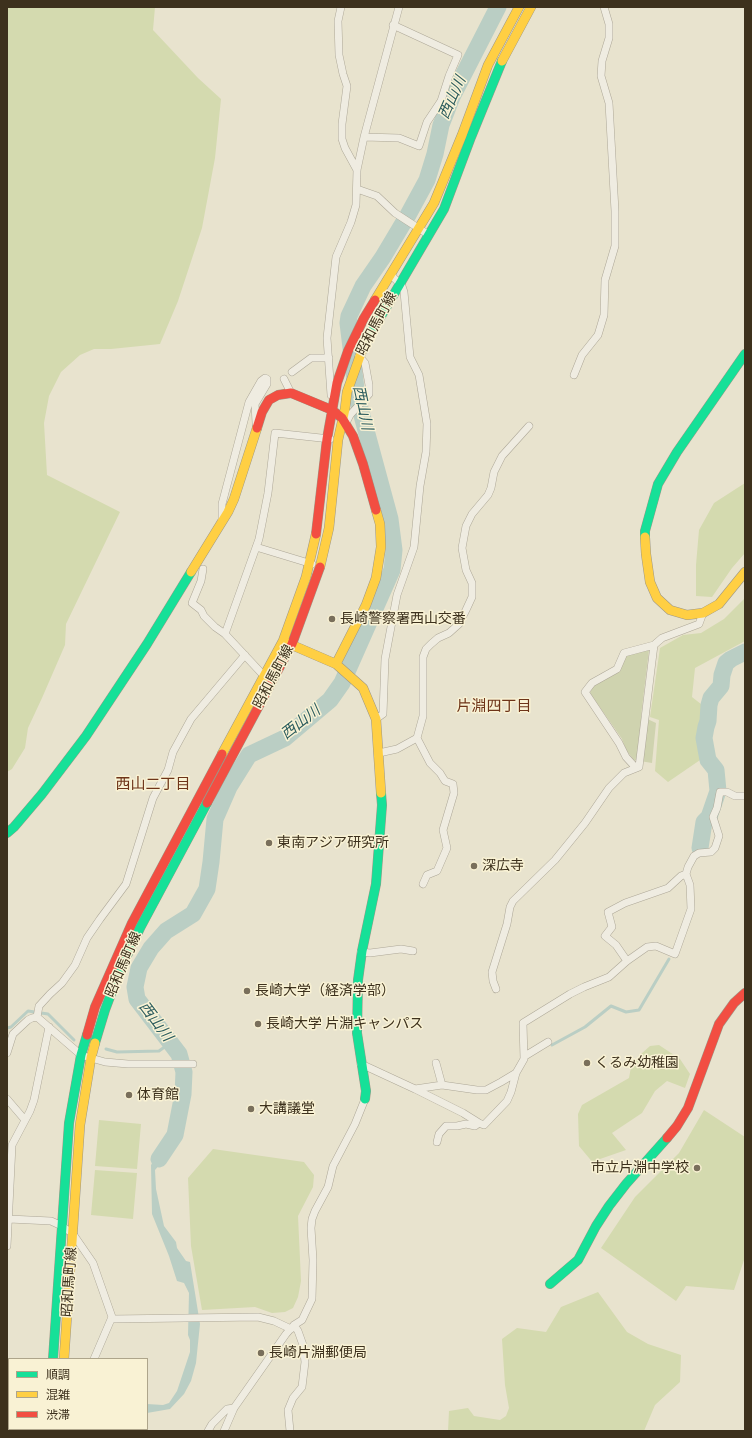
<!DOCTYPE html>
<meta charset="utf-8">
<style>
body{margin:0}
#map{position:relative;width:752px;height:1438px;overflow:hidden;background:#e8e3ce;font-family:"Source Serif 4","Noto Sans JP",serif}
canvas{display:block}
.frame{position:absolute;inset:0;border:8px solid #3d311d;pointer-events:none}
.legend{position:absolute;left:8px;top:1358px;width:140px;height:72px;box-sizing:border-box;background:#f9f2d4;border:1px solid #aea58b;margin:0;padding:5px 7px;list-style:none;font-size:12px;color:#3d311d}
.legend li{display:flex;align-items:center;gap:8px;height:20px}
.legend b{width:20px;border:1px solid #aea58b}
</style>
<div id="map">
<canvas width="752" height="1438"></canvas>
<div class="frame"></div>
<ul class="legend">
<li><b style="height:5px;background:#16e098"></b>順調</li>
<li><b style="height:5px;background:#ffcf43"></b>混雑</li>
<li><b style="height:5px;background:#f24e42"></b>渋滞</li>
</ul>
</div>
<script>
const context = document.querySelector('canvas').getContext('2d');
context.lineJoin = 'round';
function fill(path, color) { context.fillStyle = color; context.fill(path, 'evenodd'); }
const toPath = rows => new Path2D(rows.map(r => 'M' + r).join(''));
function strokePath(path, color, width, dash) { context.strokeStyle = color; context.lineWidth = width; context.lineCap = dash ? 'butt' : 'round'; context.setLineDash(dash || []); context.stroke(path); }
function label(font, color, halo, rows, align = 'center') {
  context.font = font + ' "Source Serif 4","Noto Sans JP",serif'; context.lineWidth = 3; context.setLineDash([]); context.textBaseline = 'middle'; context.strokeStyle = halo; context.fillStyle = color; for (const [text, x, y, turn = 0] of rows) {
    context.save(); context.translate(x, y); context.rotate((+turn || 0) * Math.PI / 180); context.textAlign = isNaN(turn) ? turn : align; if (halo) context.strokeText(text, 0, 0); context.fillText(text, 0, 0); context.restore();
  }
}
const green = toPath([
 [7,7,155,7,153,30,198,78,221,99,215,158,202,228,178,301,160,344,111,349,94,349,80,355,61,372,49,396,44,423,47,475,120,512,66,624,65,645,42,698,28,728,25,748,12,769,7,772],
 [745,483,745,553,732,568,712,597,696,596,696,565,699,530,714,503],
 [745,598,745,641,695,668,692,697,706,708,700,744,703,758,668,782,655,771,659,720,650,717,660,648,683,635,701,633,724,619],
 [659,1045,680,1059,690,1074,685,1088,667,1081,655,1091,642,1113,612,1133,626,1150,600,1159,594,1164,579,1146,578,1114,582,1105,629,1078,631,1067,641,1054,650,1046],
 [704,1110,745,1137,745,1257,734,1290,686,1286,676,1301,601,1248,635,1197,679,1153],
 [99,1120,141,1124,137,1169,95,1166],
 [213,1149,304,1162,314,1175,313,1187,298,1216,301,1281,298,1297,293,1308,285,1312,272,1313,255,1307,202,1310,191,1246,188,1178],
 [95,1170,137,1173,133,1219,91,1215],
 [598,1292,627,1332,648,1344,681,1355,680,1382,655,1405,644,1431,448,1431,449,1411,468,1408,474,1416,500,1420,506,1416,509,1408,505,1385,502,1339,517,1328,546,1332,561,1307]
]);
const cemetery = toPath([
 [649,650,641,716,656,723,652,763,634,760,626,750,622,739,590,693,593,686,619,672,625,655]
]);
const water = toPath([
 [167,1139,176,1142,170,1153,155,1170,156,1189,164,1226,176,1242,177,1248,186,1261,190,1262,200,1324,196,1363,191,1381,184,1394,170,1409,147,1413,147,1404,163,1405,169,1403,177,1391,190,1352,190,1340,188,1335,189,1293,184,1283,177,1281,169,1256,152,1214,151,1165]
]);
const stream = toPath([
 [7,1028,11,1027,28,1011,48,1014,74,1040],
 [552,1045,585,1027,611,1006,626,1012,639,1010,669,959],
 [106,1049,117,1052,159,1051,170,1043]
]);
const river = toPath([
 [700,848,704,822,709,817,718,791,716,770,708,760,704,738,706,727,708,721,709,705,711,698,721,686,722,675,726,663,731,659,745,652],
 [159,1159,175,1135,183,1094,184,1072,179,1054,137,999,135,987,139,968,151,948,166,931,193,914,207,889,211,862,215,819,229,787,249,755,285,738,330,700,342,683,392,570,394,550,390,519,357,397,348,323,349,316,363,286,383,257,408,215,427,180,435,154,441,125,452,97,498,7]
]);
const street = toPath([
 [341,7,338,21,339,55,343,74,347,86,342,124,342,139,345,148,357,170],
 [364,137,399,138,419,146,427,122,441,101,449,76,458,55,393,25],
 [357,189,377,196,395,213,429,235],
 [292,372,311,358,329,358],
 [574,375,582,355,598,335,604,315,605,280,615,246,615,211,609,103,601,76,602,61,609,38,609,24,604,7],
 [284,379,291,393],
 [331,395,327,338,336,257,351,222,356,205,357,170,364,137,399,7],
 [345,425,350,415,369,394,369,385,365,363,359,356],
 [222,520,222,504,249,402,261,381,265,378,267,379,267,384,255,404,256,423],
 [256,547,312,564],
 [203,569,201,581,192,603,201,610,204,616,215,627,225,634],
 [266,678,225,634,259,539,268,493,275,433,330,439],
 [376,719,383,714,385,659,397,595,414,547,420,486,426,452,427,424,419,375,410,357,404,292,402,286,391,275],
 [379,753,397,749,417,738],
 [636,768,626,757,619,743,585,692,592,683,617,669,624,653,654,645,662,638,699,624,703,613],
 [423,884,427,875,437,871,447,848,443,830,454,793,453,784,445,781,440,773,430,763,417,738,423,716,423,657,426,649,431,644,438,638,449,633,459,624,466,610,472,597,472,583,466,570,462,548,466,526,472,514,488,495,491,488,494,472,502,456,529,426],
 [361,952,370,953,401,949,413,951],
 [627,961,616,945,605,936,612,927,608,912,625,903,668,888,681,876,686,874],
 [496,989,493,981,492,972,507,924,510,907,513,901,555,860,585,823,609,788,624,773,639,767,654,645],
 [37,1017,39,1006,50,994,62,983,75,965,87,938,100,919,126,884,153,798,168,770,173,752,191,719,245,655],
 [7,1053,13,1034,28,1020,32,1018,37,1017,81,1055,91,1058,105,1062,128,1064,193,1064],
 [525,1056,548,1042],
 [436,1063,442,1085],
 [361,1064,415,1089,463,1113,479,1123,484,1125,507,1101,511,1092,516,1073,524,1059,523,1023,570,994,584,987,609,977,627,961,647,947,656,946,675,954,691,909,690,885,686,874,688,867,694,856,699,853,711,852,715,848,719,836,713,817,717,808,720,792,727,792,735,796,745,796],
 [415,1089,442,1085,477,1090,486,1090,501,1082,516,1073],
 [7,1099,25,1120],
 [437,1142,439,1134,446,1126,457,1126,466,1124,475,1126,479,1123],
 [9,1219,51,1221,62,1226,73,1234,93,1263,112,1317,94,1359],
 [7,1246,12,1145,30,1111,34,1100,49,1027],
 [112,1319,258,1317,274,1321,291,1329],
 [7,1407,9,1408],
 [208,1431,212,1424,227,1409,234,1408],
 [224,1431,234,1408,286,1334,294,1325,302,1320,312,1299,313,1260,311,1228,312,1219,315,1211,328,1187,333,1166,355,1124,365,1099],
 [290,1431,288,1410,293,1398,302,1387,305,1362,303,1345,298,1331,294,1325]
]);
const fast = toPath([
 [364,345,444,209,471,137,502,61],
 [645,537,645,531,658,484,677,452,745,354],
 [7,833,14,827,42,794,86,736,147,644,191,572],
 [95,1043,105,1010,120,970,140,928,207,803],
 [365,1099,366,1091,357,1033,358,980,362,951,376,884,382,805,381,793],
 [550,1284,578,1260,596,1226,609,1206,626,1184,667,1138],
 [53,1359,69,1123,81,1055,87,1035]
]);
const slow = toPath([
 [502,61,531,7],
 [375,300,434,203,462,135,488,65,519,7],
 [645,537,646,554,650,582,657,598,670,610,687,615,703,613,719,604,745,572],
 [320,567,329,528,338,440,345,409,347,392,364,345],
 [191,572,228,512,234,499,257,428],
 [285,642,336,664,363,688,376,719,381,793],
 [336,664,366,605,376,578,381,547,380,524,376,510],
 [222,754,283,641,306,577,316,534],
 [64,1359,80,1125,91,1058,95,1043],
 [50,1431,51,1429]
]);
const jam = toPath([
 [257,428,262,412,269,400,278,395,291,393,332,410,342,418,353,436,363,464,376,510],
 [316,534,327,439,337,383,348,351,364,318,375,300],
 [207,803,292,644,320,567],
 [87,1035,95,1007,132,923,222,754],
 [667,1138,677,1126,688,1108,719,1024,734,1003,745,993],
 [37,1431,38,1429]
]);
const markers = [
 [332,619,4,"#796f5b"],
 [269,843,4,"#796f5b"],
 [474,866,4,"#796f5b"],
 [247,991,4,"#796f5b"],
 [258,1024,4,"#796f5b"],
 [587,1063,4,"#796f5b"],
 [129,1095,4,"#796f5b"],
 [251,1109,4,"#796f5b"],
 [697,1168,4,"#796f5b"],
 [261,1353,4,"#796f5b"]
];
const streetNames = [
 ["昭和馬町線",377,324,-62],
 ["昭和馬町線",274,677,-62],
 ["昭和馬町線",124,965,-67],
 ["昭和馬町線",70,1282,-86]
];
const poiNames = [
 ["長崎警察署西山交番",340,619],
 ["東南アジア研究所",277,843],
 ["深広寺",482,866],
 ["長崎大学（経済学部）",255,991],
 ["長崎大学 片淵キャンパス",266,1024],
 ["くるみ幼稚園",595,1063],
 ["体育館",137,1095],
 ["大講議堂",259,1109],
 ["市立片淵中学校",689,1168,"right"],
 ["長崎片淵郵便局",269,1353]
];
const waterNames = [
 ["西山川",453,98,-66],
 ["西山川",362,408,78],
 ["西山川",301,723,-38],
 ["西山川",155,1022,53]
];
const neighbourhoodNames = [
 ["片淵四丁目",494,707],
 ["西山二丁目",153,785]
];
fill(green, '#d4daaf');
fill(cemetery, '#cfd3af');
fill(water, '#bacec4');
strokePath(stream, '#bacec4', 3);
strokePath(river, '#bacec4', 17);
strokePath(street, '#ada797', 8);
strokePath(fast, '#9d9787', 10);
strokePath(slow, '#9d9787', 10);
strokePath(jam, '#9d9787', 10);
strokePath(street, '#efece1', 7);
strokePath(fast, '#16e098', 9);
strokePath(slow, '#ffcf43', 9);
strokePath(jam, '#f24e42', 9);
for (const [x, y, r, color] of markers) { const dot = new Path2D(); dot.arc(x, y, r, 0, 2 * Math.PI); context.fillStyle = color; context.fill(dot); strokePath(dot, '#f9f2d4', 1.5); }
label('14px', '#3d311d', '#f9f2d4', streetNames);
label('14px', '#3d311d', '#f9f2d4', poiNames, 'left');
label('italic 15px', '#2b5c5e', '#f9f2d4', waterNames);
label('15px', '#6e3419', '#f9f2d4', neighbourhoodNames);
</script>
